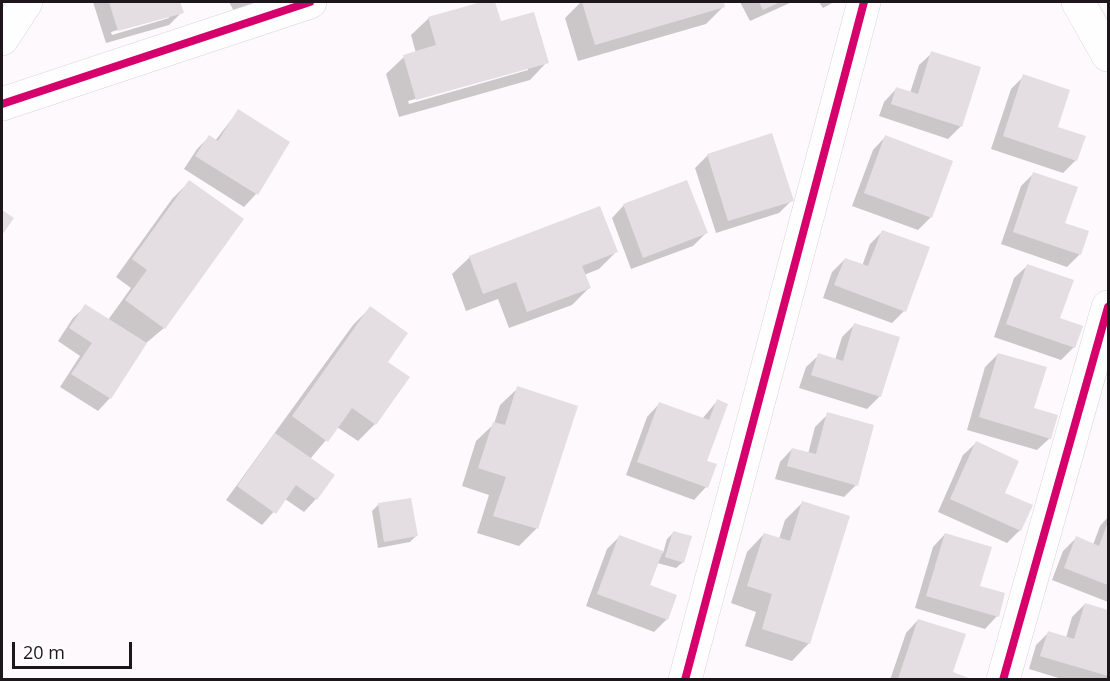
<!DOCTYPE html>
<style>
body{margin:0}
#map{position:relative;width:1110px;height:681px;overflow:hidden;background:#fef9fc;font-family:"Open Sans",sans-serif}
canvas{display:block}
.frame{position:absolute;inset:0;border:3px solid #1d161b;pointer-events:none}
.scale{position:absolute;left:12px;top:642px;width:120px;height:27px;box-sizing:border-box;border:3px solid #1d161b;border-top:0;padding-left:8px;font-size:18px;line-height:21px;white-space:nowrap;color:#1d161b;-webkit-text-stroke:4px #fff;paint-order:stroke}
</style>
<div id="map">
<canvas width="1110" height="681"></canvas>
<div class="frame"></div>
<div class="scale">20 m</div>
</div>
<script>
const context = document.querySelector('canvas').getContext('2d');
context.lineJoin = 'round';
function fill(path, color) { context.fillStyle = color; context.fill(path, 'evenodd'); }
const toPath = rows => new Path2D(rows.map(r => 'M' + r).join(''));
function strokePath(path, color, width, dash) { context.strokeStyle = color; context.lineWidth = width; context.lineCap = dash ? 'butt' : 'round'; context.setLineDash(dash || []); context.stroke(path); }
const shadow = toPath([
 [93,2,179,2,182,12,169,25,106,43],
 [169,15,169,18,112,35,111,32],
 [229,2,256,2,235,13],
 [487,2,494,2,501,23,547,62,530,80,399,117,386,74,404,57,416,53,411,35,429,18],
 [528,67,528,70,409,104,408,101],
 [581,2,722,2,724,6,706,24,578,61,565,18],
 [740,2,792,2,750,21],
 [819,2,834,2,823,8],
 [932,53,961,126,948,139,879,116,884,102,896,89,910,93,919,65],
 [1024,76,1076,160,1063,173,991,149,1011,89],
 [238,111,288,143,256,194,244,207,184,169,197,149,209,137,215,141],
 [885,137,951,161,930,218,918,230,852,206,873,150],
 [708,155,792,200,779,213,716,233,695,168],
 [1033,174,1080,254,1067,267,1001,244,1021,186],
 [189,182,164,328,145,344,110,398,98,411,60,387,80,356,58,341,73,318,86,306,108,320,131,288,116,277,172,199],
 [624,205,706,233,693,246,631,269,612,218],
 [882,232,904,311,892,323,823,298,832,272,845,259,862,266,870,244],
 [616,252,599,269,584,275,589,288,572,305,509,328,498,299,466,311,452,274,470,257],
 [1027,266,1074,347,1061,360,994,337,1014,278],
 [370,308,386,362,375,424,358,441,337,427,310,459,333,475,316,499,304,512,285,499,262,525,226,500,353,325],
 [855,324,880,396,867,409,799,388,806,367,819,355,835,360,842,337],
 [998,354,1050,438,1037,450,967,430,985,367],
 [518,388,576,407,536,529,519,546,477,533,489,495,462,486,476,441,494,424,500,405],
 [717,401,705,462,706,487,694,500,626,475,647,417,659,404,702,419],
 [828,414,856,485,844,497,775,479,780,462,792,449,808,454,815,427],
 [976,443,1020,530,1007,543,938,512,963,455],
 [410,499,416,536,410,542,378,548,372,511,378,505],
 [802,503,809,643,792,661,745,646,756,612,731,603,747,552,764,534,779,539,785,520],
 [1108,517,1108,602,1052,580,1063,551,1076,538,1093,545,1100,526],
 [674,532,683,562,676,568,657,563,648,586,675,596,666,620,654,632,586,606,607,549,620,536,663,553,667,539],
 [945,534,997,616,985,629,915,608,933,547],
 [1085,604,1108,611,1108,679,1065,680,1029,669,1036,645,1048,633,1066,638,1072,617],
 [918,620,951,673,971,680,890,680,906,633]
]);
const building = toPath([
 [109,2,180,2,184,13,118,31],
 [481,2,495,2,501,21,534,12,549,63,416,100,403,55,436,45,428,17],
 [582,2,724,2,725,7,595,45],
 [759,2,780,2,763,10],
 [931,51,981,67,962,127,891,104,896,87,918,94],
 [1023,74,1070,90,1058,127,1086,136,1077,161,1003,136],
 [238,109,290,142,258,195,195,156,209,135,218,141],
 [772,133,794,201,728,221,707,154],
 [885,135,953,161,932,218,864,193],
 [1033,172,1078,187,1065,223,1089,231,1081,255,1013,232],
 [189,180,244,219,165,329,125,300,147,270,132,259],
 [687,180,708,233,643,258,623,204],
 [600,206,618,252,582,266,591,288,527,312,516,282,483,294,469,256],
 [2,210,14,218,2,235],
 [882,230,930,247,906,312,834,285,845,258,868,266],
 [1027,264,1074,280,1060,318,1083,326,1075,348,1006,324],
 [85,304,147,343,111,399,71,374,92,343,69,328],
 [370,306,408,333,388,362,410,377,376,425,352,408,328,442,292,416],
 [854,323,900,337,881,397,811,375,818,353,843,361],
 [998,353,1047,367,1034,408,1058,415,1051,439,979,417],
 [517,386,578,406,538,529,493,516,506,477,478,468,493,422,505,425],
 [717,399,728,404,707,461,717,464,708,488,637,462,659,402,709,420],
 [827,412,874,425,858,486,787,466,792,448,816,454],
 [275,433,335,475,317,500,296,485,276,514,237,486],
 [976,441,1019,461,1005,493,1033,505,1021,531,950,499],
 [411,498,418,536,384,542,378,503],
 [802,501,850,516,810,644,762,629,772,594,747,586,764,533,790,541],
 [1108,522,1108,585,1064,568,1076,536,1099,546],
 [673,531,692,536,684,563,665,557],
 [945,533,992,547,980,586,1005,593,999,617,926,596],
 [619,535,663,551,650,585,677,595,668,620,597,594],
 [1085,603,1108,610,1108,676,1040,656,1048,631,1074,639],
 [918,619,966,634,953,672,974,680,898,679]
]);
const minor = toPath([
 [1078,2,1108,55],
 [2,39,26,2],
 [2,104,310,2],
 [685,680,864,2],
 [1003,680,1108,307]
]);
const cycleway = toPath([
 [2,104,310,2],
 [685,680,864,2],
 [1003,680,1108,307]
]);
fill(shadow, '#0003');
fill(building, '#e4dee2');
strokePath(minor, '#d8d3d6', 34);
strokePath(minor, '#fffeff', 33);
strokePath(cycleway, '#d6006c', 8);
</script>
